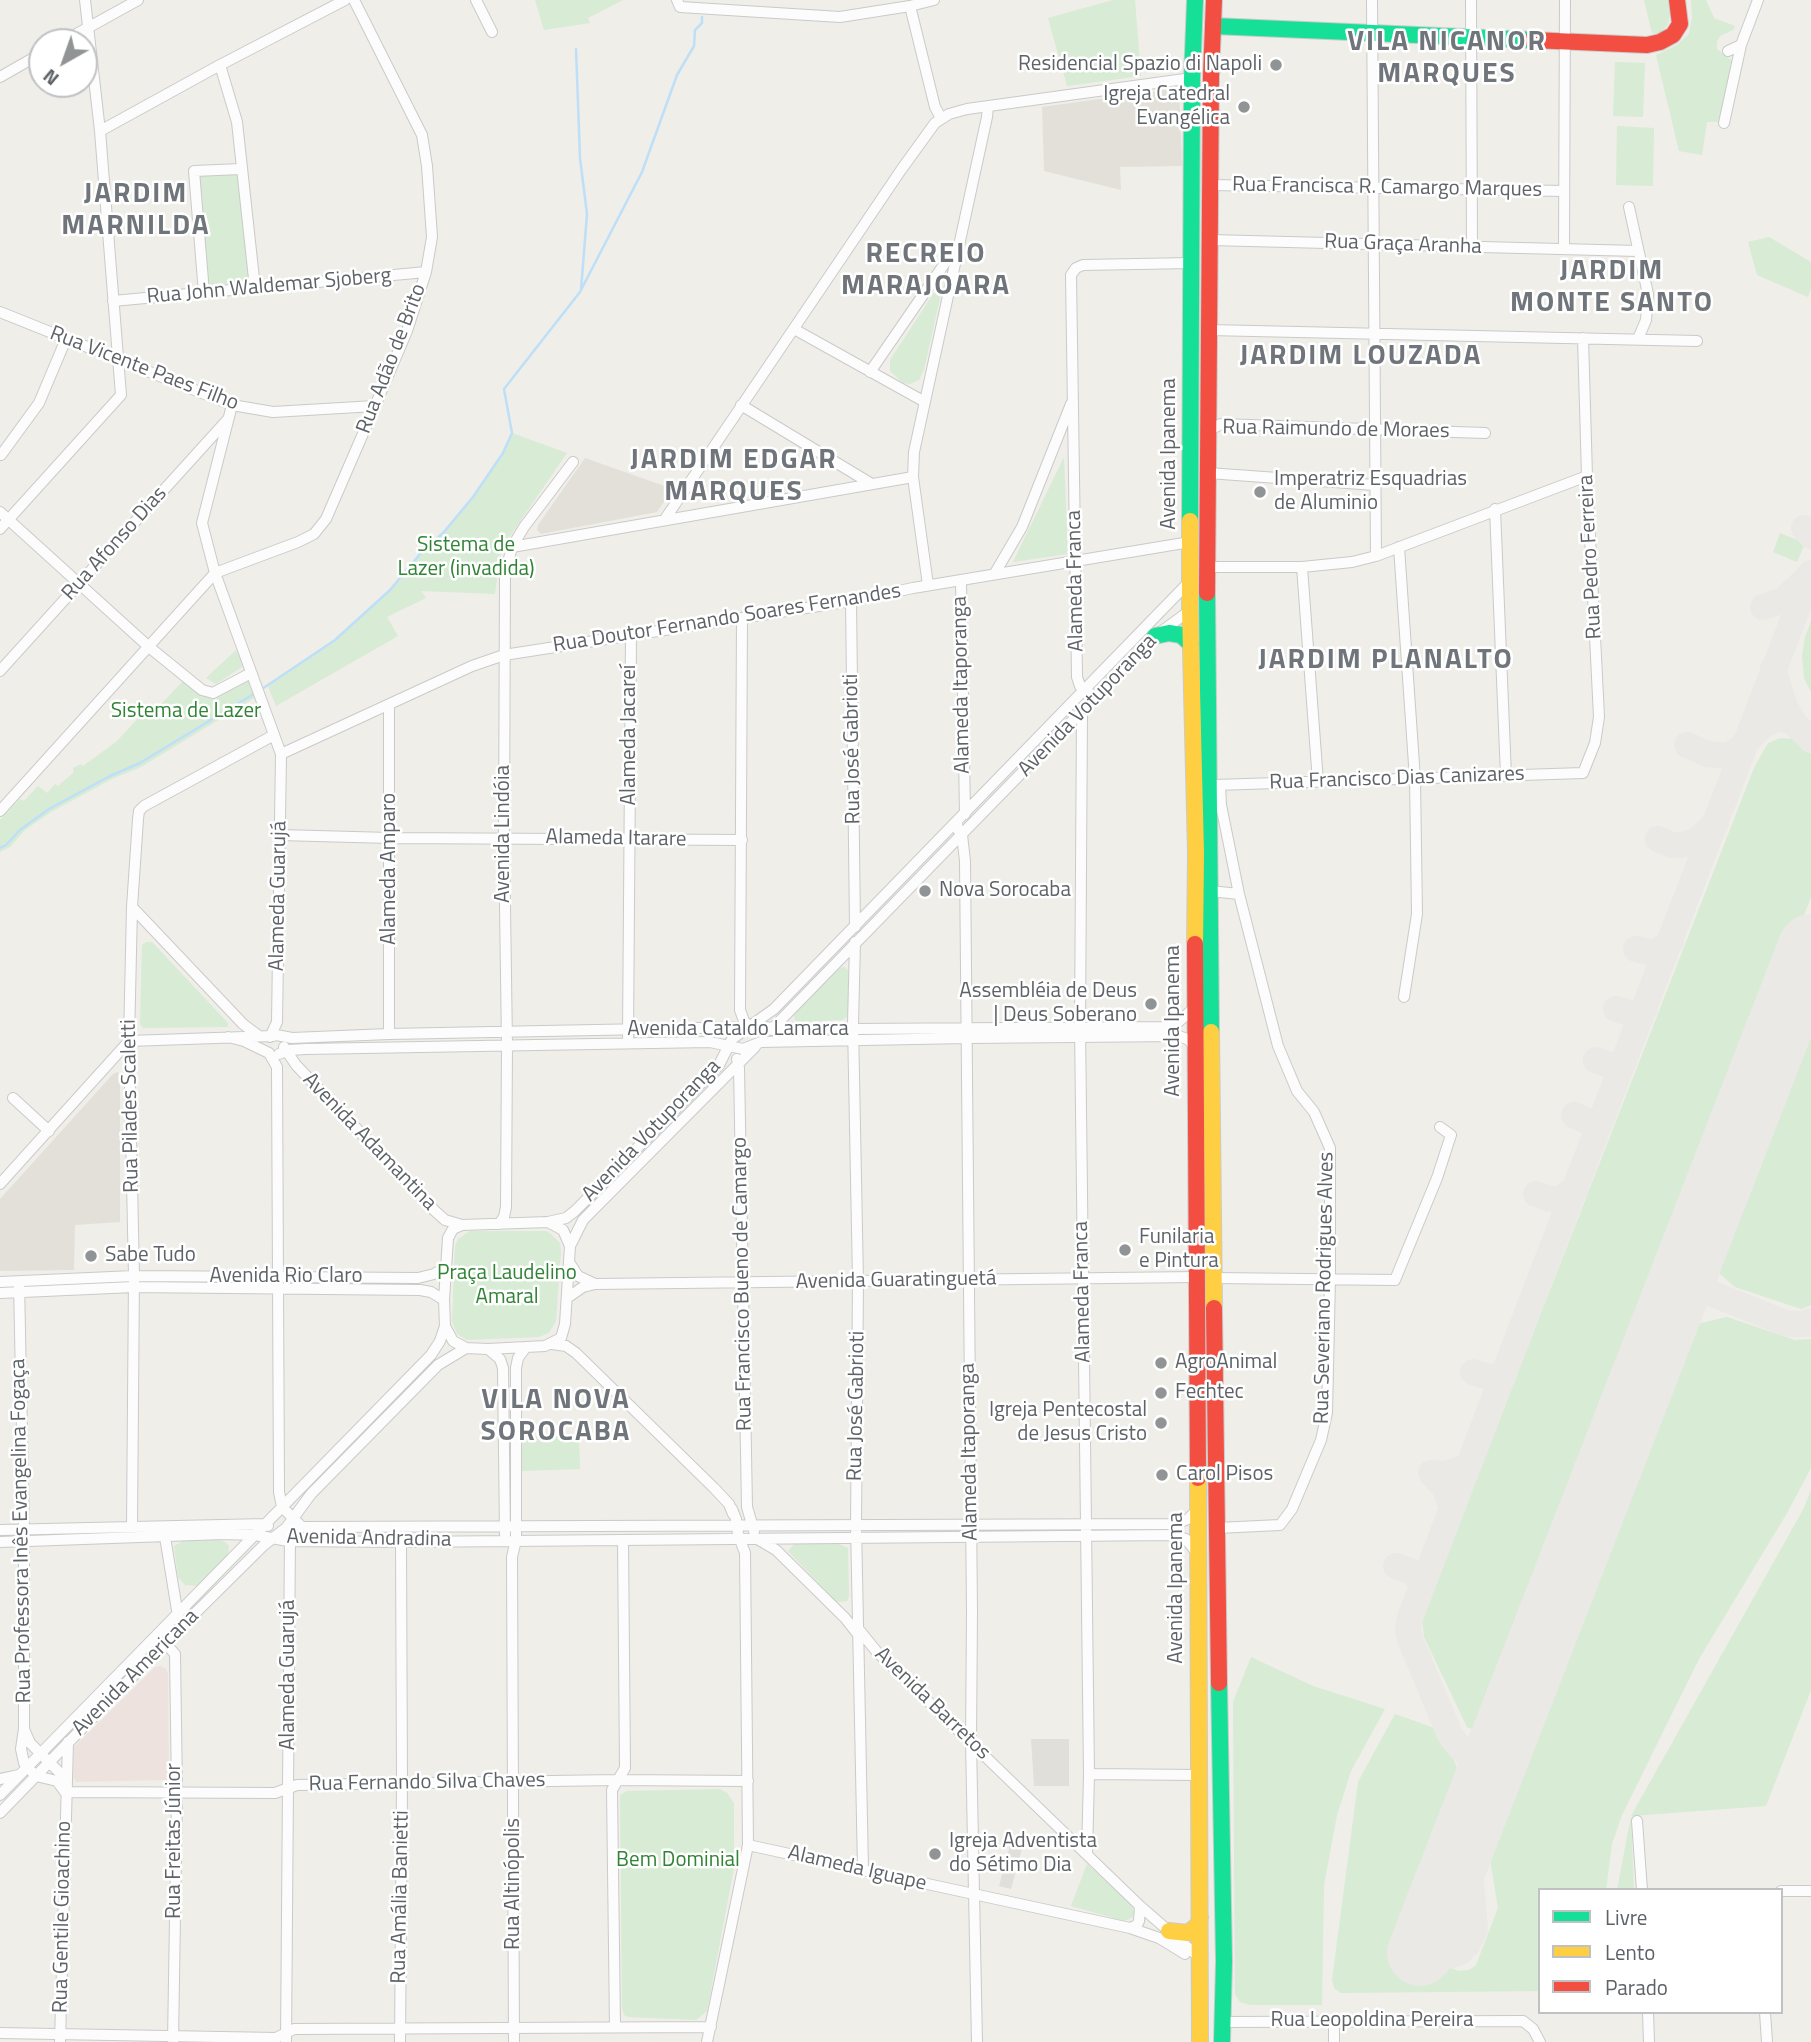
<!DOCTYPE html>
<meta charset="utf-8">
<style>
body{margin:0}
#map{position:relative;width:1811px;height:2042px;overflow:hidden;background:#efeee9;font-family:"Titillium Web",sans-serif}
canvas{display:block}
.legend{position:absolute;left:1538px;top:1888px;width:245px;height:126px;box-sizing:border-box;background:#fff;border:2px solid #bfc1c3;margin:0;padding:9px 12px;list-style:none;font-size:21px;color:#5e6368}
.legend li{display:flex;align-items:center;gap:14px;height:35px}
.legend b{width:35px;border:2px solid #bfc1c3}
.north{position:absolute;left:28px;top:28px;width:70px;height:70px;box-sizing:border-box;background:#fff;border:2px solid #bfc1c3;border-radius:50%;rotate:220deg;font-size:19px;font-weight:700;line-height:28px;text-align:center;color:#5e6368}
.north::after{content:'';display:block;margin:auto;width:24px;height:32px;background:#919495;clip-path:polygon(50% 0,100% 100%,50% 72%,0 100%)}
</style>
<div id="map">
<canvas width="1811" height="2042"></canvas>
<ul class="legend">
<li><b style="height:9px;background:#16e098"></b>Livre</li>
<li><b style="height:9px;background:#ffcf43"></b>Lento</li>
<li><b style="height:9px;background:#f24e42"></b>Parado</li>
</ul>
<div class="north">N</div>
</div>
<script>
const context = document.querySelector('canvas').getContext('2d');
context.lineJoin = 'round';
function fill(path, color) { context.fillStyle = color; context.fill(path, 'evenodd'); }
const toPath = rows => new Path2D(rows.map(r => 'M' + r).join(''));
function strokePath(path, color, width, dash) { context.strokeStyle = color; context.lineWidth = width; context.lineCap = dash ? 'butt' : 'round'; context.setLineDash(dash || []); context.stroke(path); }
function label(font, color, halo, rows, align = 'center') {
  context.font = font + ' "Titillium Web",sans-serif'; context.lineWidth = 5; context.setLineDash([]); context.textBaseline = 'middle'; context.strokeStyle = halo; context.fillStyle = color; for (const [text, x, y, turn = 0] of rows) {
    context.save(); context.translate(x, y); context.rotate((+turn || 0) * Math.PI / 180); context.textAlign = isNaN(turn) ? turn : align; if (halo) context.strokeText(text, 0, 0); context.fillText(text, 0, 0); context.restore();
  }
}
const industrial = toPath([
 [1031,1739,1069,1739,1069,1786,1034,1786],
 [1012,1838,1024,1841,1011,1889,999,1886]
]);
const education = toPath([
 [1179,88,1182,166,1120,167,1121,190,1044,171,1042,107],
 [585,458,673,489,657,512,541,534,537,530,538,525],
 [117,1072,120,1074,120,1222,75,1225,74,1270,0,1271,0,1199,113,1074]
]);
const medical = toPath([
 [160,1666,166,1669,168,1674,169,1780,76,1782,73,1777,74,1747,155,1667]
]);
const green = toPath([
 [535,0,623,0,588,18,590,23,544,30],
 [1113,0,1135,0,1141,76,1067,86,1048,18],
 [1644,0,1668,0,1670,14,1668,24,1660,34,1652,33],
 [1691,0,1706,0,1714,18,1735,26,1733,30,1720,36,1717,42,1717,49,1732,61,1721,122,1707,122,1702,155,1679,151,1656,55,1677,45,1689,34,1692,17],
 [1615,62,1645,63,1643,117,1613,116],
 [1617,126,1654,128,1653,186,1616,185],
 [239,172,249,282,207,286,197,175],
 [1769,237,1811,262,1811,288,1808,297,1757,275,1748,242],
 [935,291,941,294,924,370,919,380,910,384,903,383,890,371,890,360],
 [512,433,567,453,508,539,500,557,495,594,421,591,426,598,387,617,398,636,276,706,268,686,335,640,390,590,420,554,444,532,473,497,503,453],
 [1064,457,1068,554,1013,562],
 [1780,533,1805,543,1797,562,1773,552],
 [1811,621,1811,692,1804,678,1802,656,1805,637],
 [236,650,243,664,242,667,216,684,206,678],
 [184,680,201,694,247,680,250,681,256,697,141,767,112,779,51,812,25,830,10,847,0,852,0,820,20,799,24,801,38,786,47,793,55,784,58,786,74,772,73,768,81,764,83,766,116,742,144,712,150,716],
 [1780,738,1794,739,1811,752,1811,897,1491,1722,1484,1730,1476,1731,1467,1727,1424,1637,1422,1618,1754,768,1768,743],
 [146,942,152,942,228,1023,228,1027,143,1028,140,1024,142,945],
 [844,967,848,970,849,1011,847,1017,842,1020,796,1022,793,1014,839,968],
 [1811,1018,1811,1305,1801,1309,1735,1287,1720,1274,1718,1262],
 [470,1231,545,1231,550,1233,560,1243,561,1252,556,1321,549,1333,539,1337,467,1340,457,1334,452,1321,455,1246,458,1239],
 [1727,1317,1795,1340,1811,1339,1811,1468,1787,1513,1699,1659,1622,1815,1612,1844,1606,1890,1540,1890,1540,1991,1341,1993,1334,1988,1332,1980,1358,1782,1395,1714,1443,1731,1460,1776,1456,1813,1403,1950,1459,1971,1469,1970,1476,1965,1498,1908,1488,1847,1693,1325],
 [579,1435,580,1469,522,1471,521,1437],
 [1811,1490,1811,1690,1766,1806,1631,1816,1634,1890,1617,1890,1631,1816,1804,1508],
 [219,1540,225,1542,229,1546,228,1555,199,1586,185,1585,178,1577,174,1546,183,1541],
 [837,1543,848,1548,849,1596,847,1601,841,1602,836,1601,788,1551,794,1544],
 [1251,1657,1313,1686,1385,1709,1351,1771,1337,1815,1324,1885,1322,2005,1250,2005,1240,2002,1235,1994,1233,1702],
 [720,1789,727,1793,734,1803,734,1868,707,2011,696,2020,628,2017,624,2015,622,2008,620,1795,627,1791],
 [1087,1864,1131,1904,1134,1911,1133,1917,1124,1921,1071,1906]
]);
const stream = toPath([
 [576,49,580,158,587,214,581,290],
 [262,689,335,640,390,590,420,554,443,533,473,497,503,453,512,433,504,389,580,292,642,172,677,75,694,46,695,30,702,23,702,17],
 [0,848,6,845,20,830,49,809,110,776,140,763,257,692]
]);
const taxiway = toPath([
 [1804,528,1811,536],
 [1763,607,1784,600,1807,578],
 [1773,669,1785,707,1795,724,1811,740],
 [1687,745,1708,754,1727,756,1738,750,1762,726,1776,719,1786,719,1795,724],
 [1658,839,1671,845,1681,845,1697,841,1716,822],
 [1636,949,1654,953,1671,942],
 [1616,1009,1632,1014,1640,1013,1645,1008],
 [1596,1060,1612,1066,1624,1062],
 [1574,1115,1588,1122,1597,1121,1603,1117],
 [1536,1194,1550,1199,1560,1199,1576,1188],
 [1688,1264,1692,1281,1700,1289],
 [1673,1301,1690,1290,1700,1289,1788,1324,1806,1324,1811,1321],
 [1473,1372,1489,1377,1504,1375],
 [1452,1507,1444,1487,1431,1473,1444,1474,1459,1470,1470,1463],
 [1396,1566,1413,1572,1422,1586],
 [1504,1736,1488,1750,1478,1754,1467,1753,1460,1748,1450,1735,1410,1639,1408,1629,1410,1618,1811,573],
 [1453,1869,1423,1913,1420,1932,1423,1946,1432,1953,1447,1956,1459,1953,1468,1944,1475,1929,1468,1852,1470,1825]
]);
const runway = toPath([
 [1420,1953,1811,947]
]);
const street = toPath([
 [476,0,492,32],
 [677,0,680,7,840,17,910,6,934,0],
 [1372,0,1376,556],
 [1471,0,1472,247],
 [910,6,935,107,941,118],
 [62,42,138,0],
 [1728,51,1741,45,1758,0],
 [220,65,237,122,255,288],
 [0,77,42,53],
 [1724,123,1741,45],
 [100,131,220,65,345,0],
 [1210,185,1564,191],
 [1629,207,1648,294,1646,320,1638,339],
 [1210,240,1638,251],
 [1564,249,1565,0],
 [204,293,194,171,241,169],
 [113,301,426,272],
 [0,312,232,405,273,412,375,406],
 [794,329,925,402],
 [1209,330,1697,341],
 [870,372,956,247],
 [232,405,202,523,215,573,281,754,277,1022,270,1037],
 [741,405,870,483],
 [1206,432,1221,424,1485,433],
 [1,455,39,403,66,339],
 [1208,473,1375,485],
 [1495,509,1506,776],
 [0,512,149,647,202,690,213,693,251,673],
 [665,519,901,170,935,123,949,114,967,109,1192,78],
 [0,529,121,395,100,131,85,0],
 [512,547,913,477],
 [1399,547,1415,779,1417,914,1404,997],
 [1207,567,1302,567,1352,562,1376,556,1587,476],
 [1302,567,1318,782],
 [995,573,1022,527,1071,404],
 [961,581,965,814],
 [928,585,913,477,914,452,987,117,988,106],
 [851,601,855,927],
 [742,618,740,1010,744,1021,750,1027],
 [0,671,228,419],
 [1091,694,1080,686,1077,677,1071,275,1076,268,1083,265,1192,263],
 [389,705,389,1034],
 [1082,713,1080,1026,1089,1774,1087,1854],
 [281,754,472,666,504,655,851,601,913,588,1190,542],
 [1215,785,1583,773,1595,743,1599,717,1587,476,1583,338],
 [0,811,215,573,298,542,314,534,326,519,375,406,407,331,426,272,432,237,427,166,422,135,354,0],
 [957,823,958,830,962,835,965,861,972,1611,971,1742,977,2042],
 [280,835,390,838,742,840],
 [1210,891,1239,894],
 [132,907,243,1024,259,1036],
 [855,942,853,1024,858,1281,856,1525,863,1869],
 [771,1030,1155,636,1192,609],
 [276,1035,292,1038,389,1034,750,1027,853,1029,1163,1027,1176,1024,1194,1008],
 [228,1037,244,1041,269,1053,277,1067,279,1492,282,1507,302,1527,1176,1524,1188,1519,1197,1510],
 [628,1038,631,636],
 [284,1047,296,1065,435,1211,445,1220,462,1225],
 [279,1054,289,1050,306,1049,710,1042,743,1049,761,1042,967,1038,1179,1036,1189,1040,1195,1049],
 [737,1059,739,1068,747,1507,754,1531],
 [13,1098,49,1131],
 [0,1184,129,1041,273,1036],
 [548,1222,566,1218,575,1211,719,1065,732,1039,774,1009,1190,581],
 [548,1222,563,1230,570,1246,565,1324,561,1338,545,1346,488,1349,466,1348,453,1341,445,1326,444,1300,448,1238,453,1229,462,1225,548,1222],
 [499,1224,504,1217,506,1207,507,1045,504,837,505,574,512,547,524,527,573,462],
 [570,1246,583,1220,755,1047],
 [569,1262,578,1276,595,1284],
 [1214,1278,1395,1280,1437,1178,1451,1135,1440,1127],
 [0,1282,134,1276,418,1278,434,1274,445,1268],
 [19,1282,24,1531,24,1729,21,1749,24,1763,32,1772],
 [0,1293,134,1287,420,1290,431,1292,444,1300],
 [567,1298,583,1287,595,1284,1197,1277],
 [552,1344,566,1346,576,1353,714,1488,729,1504,733,1514],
 [488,1349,500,1359,503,1368,505,1535],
 [132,1527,134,1276,129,1041,132,907,138,819,139,811,144,806,274,735],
 [1217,1528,1280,1525,1292,1509,1321,1440,1327,1413,1330,1279,1330,1148,1314,1112,1297,1091,1278,1046,1239,894,1221,805,1220,785],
 [0,1530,266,1524,268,1526],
 [165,1537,178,1616],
 [759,1540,776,1550,845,1618,860,1637],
 [0,1542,223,1534,255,1535,288,1541,401,1542,1173,1535,1186,1539,1196,1552],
 [860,1631,877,1652,1140,1906,1201,1959],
 [165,1643,175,1654,177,1791,173,2042],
 [24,1729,30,1743,67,1780],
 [1089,1774,1198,1775],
 [36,1776,57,1781,65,1792],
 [0,1779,19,1775],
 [65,1792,275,1793,297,1785,616,1780,748,1781],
 [0,1795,431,1355,440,1341,445,1326],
 [0,1813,165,1643,264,1545,286,1528,311,1494,438,1365,466,1348],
 [1637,1821,1642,1890],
 [748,1845,1130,1928,1159,1938,1185,1954],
 [1781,1891,1811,1891],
 [1130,1928,1137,1925,1139,1921,1140,1906],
 [1648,2012,1649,2042],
 [1765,2012,1767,2042],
 [1222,2022,1523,2021,1533,2029,1540,2042],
 [615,2027,612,1790,625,1768,623,1540],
 [0,2033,276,2038,294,2029,711,2027],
 [60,2042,68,1742],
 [286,2042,290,1535],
 [400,2042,402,1784,401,1542],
 [514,2042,512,1557,516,1540,516,1368,518,1358,526,1347],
 [707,2042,748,1845,745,1553,738,1534,736,1519,732,1509],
 [1334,2042,1334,2020]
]);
const fast = toPath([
 [1213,26,1532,40],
 [1190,521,1192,78,1195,0],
 [1207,593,1211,1032],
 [1155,636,1169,633,1181,635,1191,644],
 [1219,1683,1224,1961,1222,2042]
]);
const slow = toPath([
 [1190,521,1190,610,1196,853,1195,944],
 [1211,1032,1214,1308],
 [1198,1478,1200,2042],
 [1169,1931,1188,1933,1198,1925,1200,1917]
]);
const jam = toPath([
 [1532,40,1647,45,1660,42,1673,35,1680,24,1677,0],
 [1207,593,1211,77,1214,0],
 [1195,944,1198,1478],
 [1214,1308,1219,1683]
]);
const markers = [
 [1276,65,7,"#919495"],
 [1244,107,7,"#919495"],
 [1260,492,7,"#919495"],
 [925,891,7,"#919495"],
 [1151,1004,7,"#919495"],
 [1125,1250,7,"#919495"],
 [91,1256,7,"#919495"],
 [1161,1363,7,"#919495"],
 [1161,1393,7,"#919495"],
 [1161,1423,7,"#919495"],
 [1162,1475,7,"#919495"],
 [935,1854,7,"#919495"]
];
const poiNames = [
 ["Residencial Spazio di Napoli",1262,65,"right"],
 ["Igreja Catedral",1230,95,"right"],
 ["Evangélica",1230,119,"right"],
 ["Imperatriz Esquadrias",1274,480],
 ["de Aluminio",1274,504],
 ["Nova Sorocaba",939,891],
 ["Assembléia de Deus",1137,992,"right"],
 ["| Deus Soberano",1137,1016,"right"],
 ["Funilaria",1139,1238],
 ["e Pintura",1139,1262],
 ["Sabe Tudo",105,1256],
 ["AgroAnimal",1175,1363],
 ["Fechtec",1175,1393],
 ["Igreja Pentecostal",1147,1411,"right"],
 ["de Jesus Cristo",1147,1435,"right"],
 ["Carol Pisos",1176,1475],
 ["Igreja Adventista",949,1842],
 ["do Sétimo Dia",949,1866]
];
const streetNames = [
 ["Rua Francisca R. Camargo Marques",1387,188,1],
 ["Rua Graça Aranha",1403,245,2],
 ["Rua John Waldemar Sjoberg",269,287,-5],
 ["Rua Adão de Brito",392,359,-69],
 ["Rua Vicente Paes Filho",144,369,21],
 ["Rua Raimundo de Moraes",1336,430,1],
 ["Avenida Ipanema",1170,454,-90],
 ["Rua Afonso Dias",115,544,-48],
 ["Rua Pedro Ferreira",1591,557,-93],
 ["Alameda Franca",1076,581,-91],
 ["Rua Doutor Fernando Soares Fernandes",727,619,-9],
 ["Alameda Itaporanga",962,685,-91],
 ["Avenida Votuporanga",1088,706,-46],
 ["Alameda Jacareí",630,735,-90],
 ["Rua José Gabrioti",853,749,-91],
 ["Rua Francisco Dias Canizares",1397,779,-2],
 ["Avenida Lindóia",504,834,-90],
 ["Alameda Itarare",616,839,1],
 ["Alameda Amparo",390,869,-90],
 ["Alameda Guarujá",279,896,-89],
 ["Avenida Ipanema",1174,1021,-90],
 ["Avenida Cataldo Lamarca",738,1030],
 ["Rua Pilades Scaletti",131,1106,-91],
 ["Avenida Votuporanga",652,1131,-46],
 ["Avenida Adamantina",369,1142,46],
 ["Avenida Rio Claro",286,1277],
 ["Avenida Guaratinguetá",896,1281,-1],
 ["Rua Francisco Bueno de Camargo",743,1284,-91],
 ["Rua Severiano Rodrigues Alves",1325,1288,-89],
 ["Alameda Franca",1083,1292,-91],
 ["Rua José Gabrioti",857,1406,-89],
 ["Alameda Itaporanga",970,1452,-91],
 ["Rua Professora Inês Evangelina Fogaça",22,1531,-91],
 ["Avenida Andradina",369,1539,1],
 ["Avenida Ipanema",1177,1588,-90],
 ["Avenida Americana",136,1673,-45],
 ["Alameda Guarujá",289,1675,-90],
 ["Avenida Barretos",932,1704,44],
 ["Rua Fernando Silva Chaves",427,1783,-1],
 ["Rua Freitas Júnior",175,1841,-90],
 ["Alameda Iguape",857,1869,13],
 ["Rua Altinópolis",514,1884,-90],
 ["Rua Amália Banietti",401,1897,-89],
 ["Rua Gentile Gioachino",63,1917,-89],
 ["Rua Leopoldina Pereira",1372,2021]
];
const parkNames = [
 ["Sistema de",466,546],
 ["Lazer (invadida)",466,570],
 ["Sistema de Lazer",186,712],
 ["Praça Laudelino",507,1274],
 ["Amaral",507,1298],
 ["Bem Dominial",678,1861]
];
const districtNames = [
 ["VILA NICANOR",1447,43],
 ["MARQUES",1447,75],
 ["JARDIM",136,195],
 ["MARNILDA",136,227],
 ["RECREIO",926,255],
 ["MARAJOARA",926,287],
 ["JARDIM",1612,272],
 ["MONTE SANTO",1612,304],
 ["JARDIM LOUZADA",1361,357],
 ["JARDIM EDGAR",734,461],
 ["MARQUES",734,493],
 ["JARDIM PLANALTO",1386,661],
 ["VILA NOVA",556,1401],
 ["SOROCABA",556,1433]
];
fill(industrial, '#e0dfda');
fill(education, '#e2e0d9');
fill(medical, '#eee2df');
fill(green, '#d7ebd5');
strokePath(stream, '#bedff8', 2.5);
strokePath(taxiway, '#eae9e6', 26);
strokePath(runway, '#eae9e6', 66);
strokePath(street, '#cacaca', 12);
strokePath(fast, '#cbcbca', 18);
strokePath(slow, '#cbcbca', 18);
strokePath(jam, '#cbcbca', 18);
strokePath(street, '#fdfcfc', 10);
strokePath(fast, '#16e098', 16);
strokePath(slow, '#ffcf43', 16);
strokePath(jam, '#f24e42', 16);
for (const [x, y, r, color] of markers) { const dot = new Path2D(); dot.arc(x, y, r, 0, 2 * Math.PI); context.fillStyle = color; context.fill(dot); strokePath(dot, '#fff', 2.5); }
label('21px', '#5e6368', '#fff', poiNames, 'left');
label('21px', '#5e6368', '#fff', streetNames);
label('21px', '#318336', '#fff', parkNames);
context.letterSpacing = '2px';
label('bold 28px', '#6f757a', '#fff', districtNames);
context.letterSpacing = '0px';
</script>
